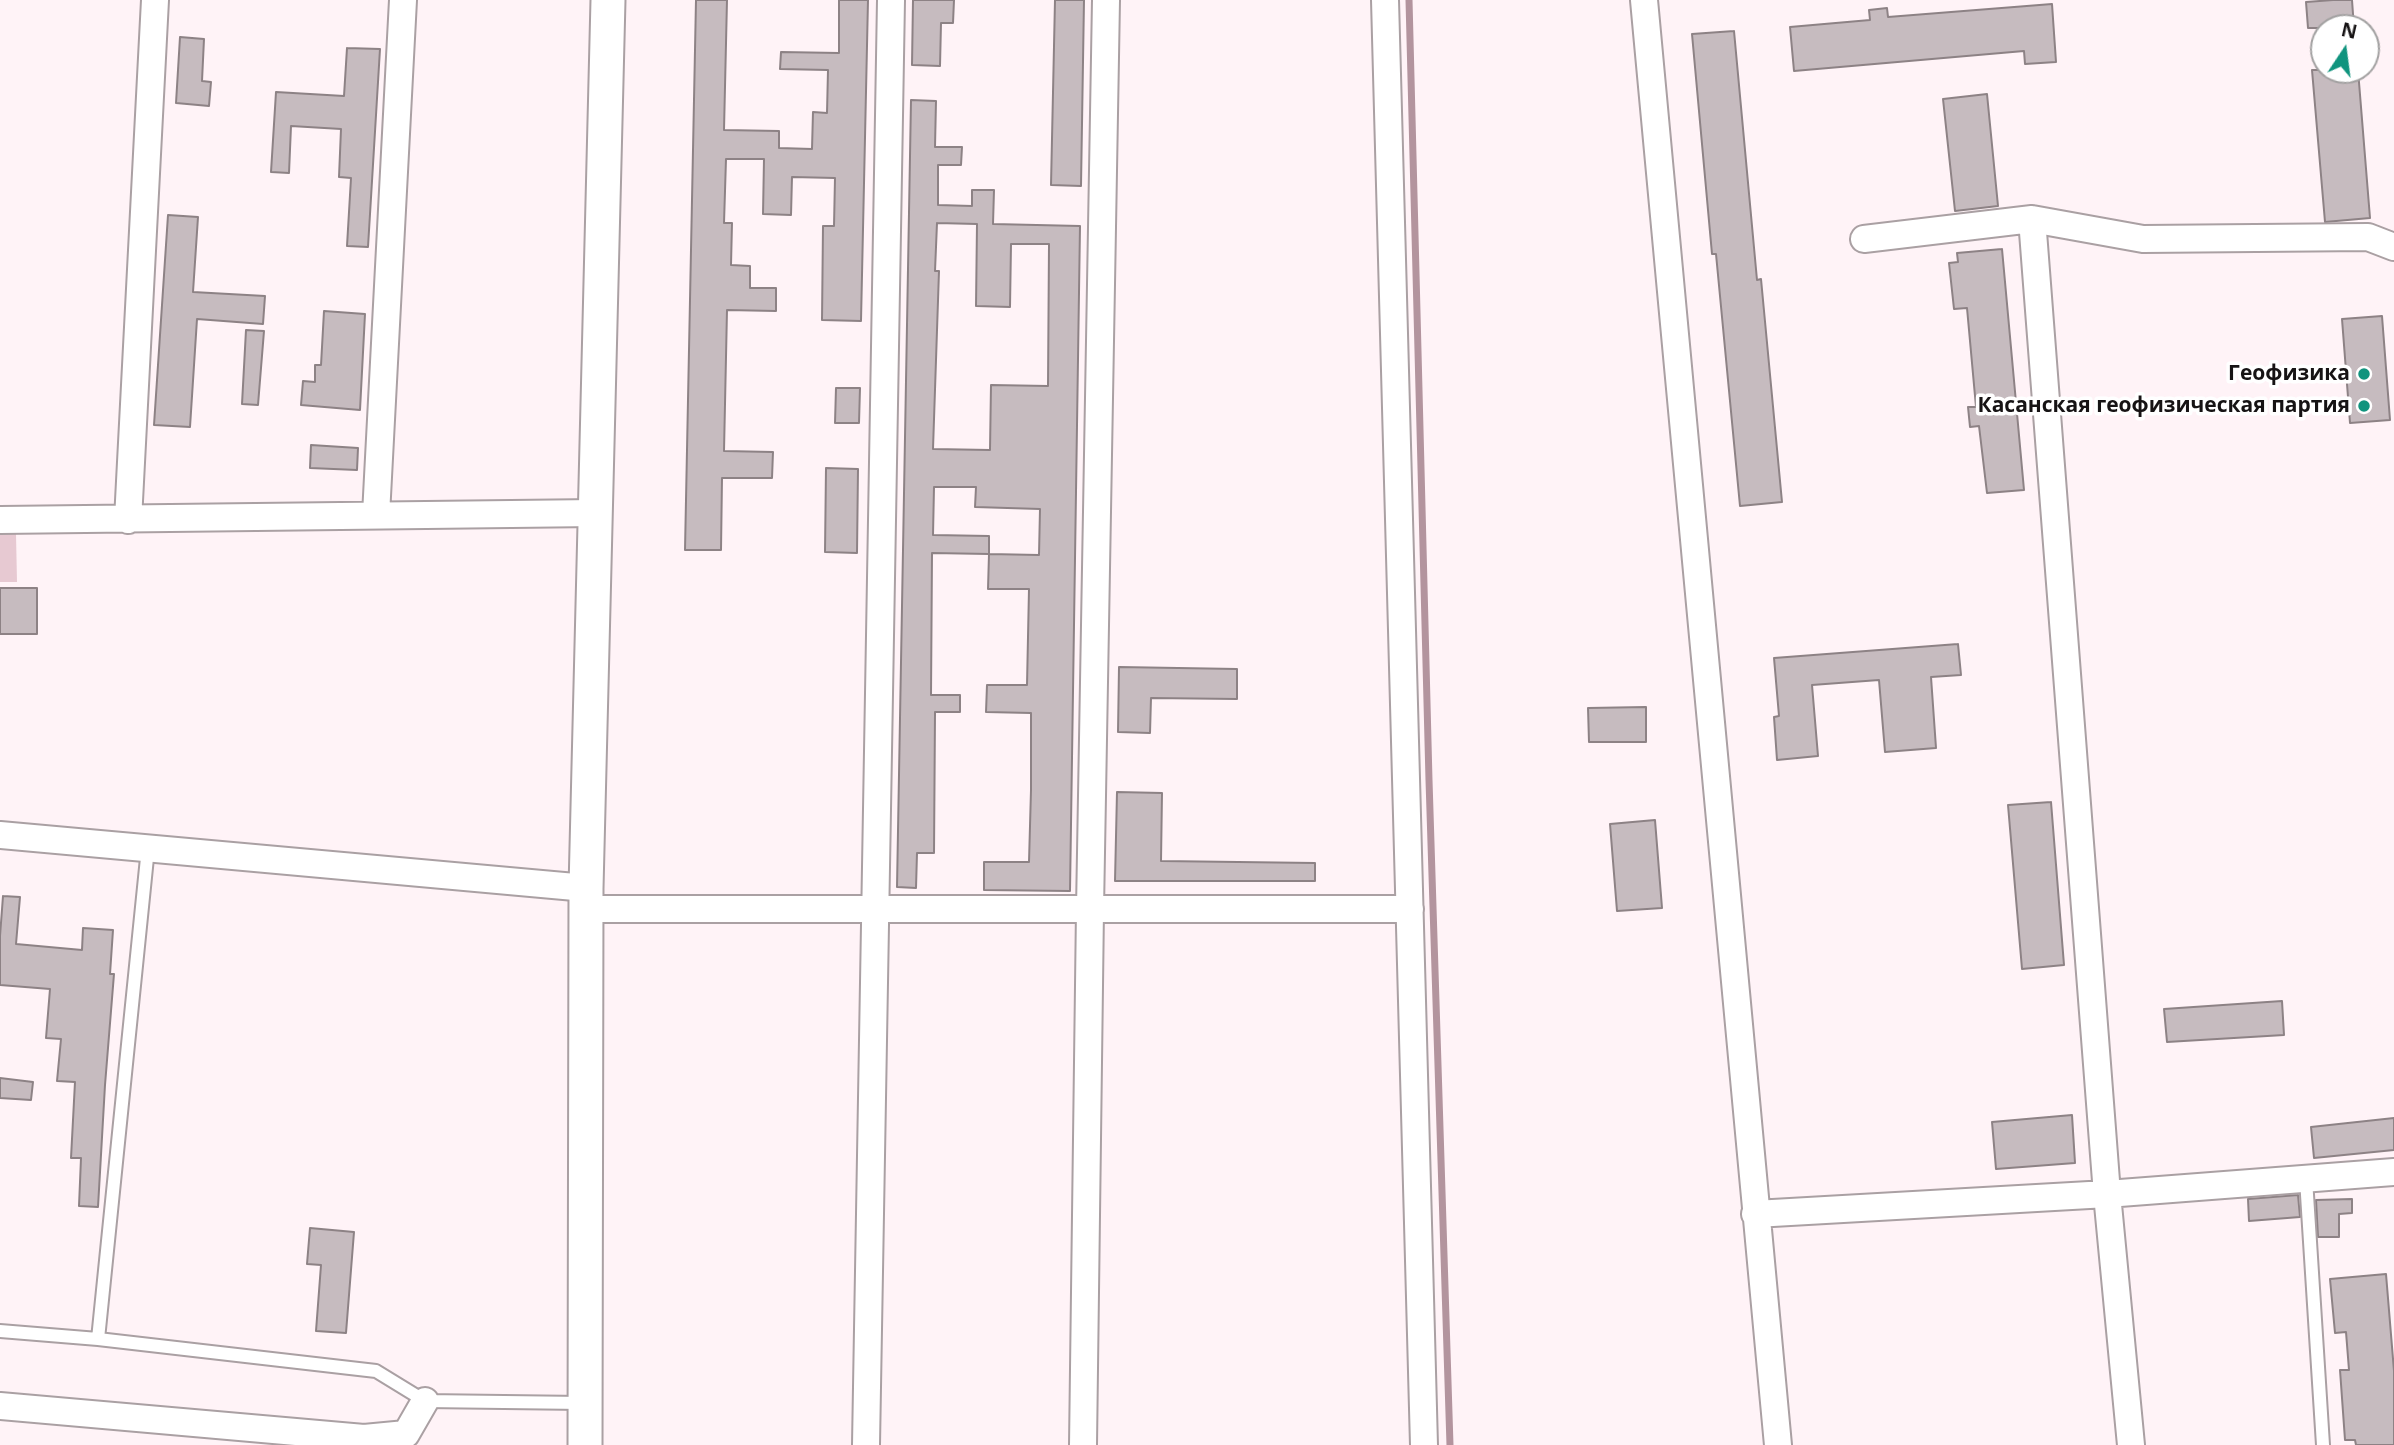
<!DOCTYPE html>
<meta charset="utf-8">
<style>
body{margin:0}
#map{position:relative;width:2394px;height:1445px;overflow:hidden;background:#fff3f7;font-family:"Open Sans",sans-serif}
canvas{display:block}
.north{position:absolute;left:2310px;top:14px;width:70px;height:70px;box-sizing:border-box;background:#fff;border:2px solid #a2a1a1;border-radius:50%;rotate:13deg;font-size:19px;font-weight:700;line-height:28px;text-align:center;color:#161314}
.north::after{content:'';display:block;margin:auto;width:24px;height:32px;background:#10947e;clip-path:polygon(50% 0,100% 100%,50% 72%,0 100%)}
</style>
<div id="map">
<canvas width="2394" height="1445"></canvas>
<div class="north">N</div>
</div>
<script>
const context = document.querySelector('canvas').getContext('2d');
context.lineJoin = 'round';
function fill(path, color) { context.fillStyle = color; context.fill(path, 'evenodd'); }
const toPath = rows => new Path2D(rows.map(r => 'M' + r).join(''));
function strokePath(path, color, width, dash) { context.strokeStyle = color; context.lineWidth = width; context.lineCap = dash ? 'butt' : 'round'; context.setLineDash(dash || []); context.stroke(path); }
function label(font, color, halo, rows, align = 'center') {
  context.font = font + ' "Open Sans",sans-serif'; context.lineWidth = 7; context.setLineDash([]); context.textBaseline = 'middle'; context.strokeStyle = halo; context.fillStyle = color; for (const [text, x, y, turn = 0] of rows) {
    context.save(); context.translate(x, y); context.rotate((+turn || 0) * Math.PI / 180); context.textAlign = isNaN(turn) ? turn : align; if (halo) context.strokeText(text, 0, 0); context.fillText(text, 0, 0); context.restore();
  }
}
const green = toPath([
 [0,534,16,534,17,582,0,582]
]);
const stream = toPath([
 [1409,0,1429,780,1450,1445]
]);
const building = toPath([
 [696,0,727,0,724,130,779,131,779,148,812,149,813,112,827,113,828,70,780,69,781,52,839,53,839,0,868,0,861,321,822,320,823,226,834,226,835,178,792,177,791,215,763,214,764,159,726,159,724,223,732,223,731,265,750,266,750,288,776,288,776,311,727,310,724,451,773,452,772,478,722,478,721,550,685,550,696,0],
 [913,0,954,0,953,23,941,23,940,66,912,65,913,0],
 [1055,0,1084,0,1081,186,1051,185,1055,0],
 [2333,0,2352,0,2354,28,2308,28,2306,2,2333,0],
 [2052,4,2056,62,2025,64,2024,51,1794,71,1790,27,1870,20,1869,10,1887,8,1888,17,2052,4],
 [1734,31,1757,280,1761,279,1782,502,1740,506,1716,254,1712,254,1692,34,1734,31],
 [180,37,204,39,202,81,211,82,209,106,176,103,180,37],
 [347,48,380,49,368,247,347,246,351,178,339,177,341,129,291,126,289,173,271,172,276,92,344,96,347,48],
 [2312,70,2358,70,2370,218,2325,222,2312,70],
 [1987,94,1998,206,1955,211,1943,99,1987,94],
 [911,100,936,101,935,147,962,147,961,165,938,165,938,205,972,206,972,190,994,190,993,224,1080,226,1070,891,984,890,984,862,1029,862,1031,790,1031,713,986,712,987,685,1027,685,1029,589,988,589,989,554,932,553,931,695,960,695,960,712,935,712,934,853,917,853,916,888,897,887,911,100],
 [937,223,977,224,976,306,1010,307,1011,244,1049,244,1048,386,991,385,990,450,933,449,939,271,935,271,937,223],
 [934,487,976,487,975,507,1040,509,1039,555,989,554,989,536,933,535,934,487],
 [168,215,198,217,193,292,265,296,263,324,197,319,190,427,154,425,168,215],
 [2002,249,2024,490,1987,493,1979,426,1970,427,1968,407,1976,407,1967,308,1954,309,1949,263,1958,262,1957,253,2002,249],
 [324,311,365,314,360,410,301,405,303,381,315,382,315,365,321,365,324,311],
 [2382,316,2390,420,2350,423,2342,319,2382,316],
 [246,330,264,331,258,405,242,404,246,330],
 [836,388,860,388,859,423,835,423,836,388],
 [311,445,358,448,357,470,310,468,311,445],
 [826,468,858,469,857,553,825,552,826,468],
 [0,588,37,588,37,634,0,634,0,588],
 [1958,644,1961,675,1931,677,1936,748,1885,752,1879,680,1812,685,1818,756,1777,760,1774,717,1779,716,1774,658,1958,644],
 [1119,667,1237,669,1237,699,1151,698,1150,733,1118,732,1119,667],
 [1646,707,1646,742,1589,742,1588,708,1646,707],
 [1117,792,1162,793,1161,861,1315,863,1315,881,1115,881,1117,792],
 [2051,802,2064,965,2022,969,2008,805,2051,802],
 [1655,820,1662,908,1617,911,1610,824,1655,820],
 [3,896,20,897,16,944,82,950,83,928,113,930,110,974,114,974,105,1085,98,1207,79,1206,81,1158,71,1158,75,1082,57,1081,61,1039,46,1038,50,989,0,985,0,936,3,896],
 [2282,1001,2284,1035,2167,1042,2164,1009,2282,1001],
 [0,1078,33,1082,31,1100,0,1098,0,1078],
 [2072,1115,2075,1163,1996,1169,1992,1122,2072,1115],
 [2394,1118,2394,1150,2314,1158,2311,1127,2394,1118],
 [2298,1195,2300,1217,2249,1221,2248,1199,2298,1195],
 [2352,1199,2352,1213,2339,1214,2339,1237,2318,1237,2316,1200,2352,1199],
 [310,1228,354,1232,346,1333,316,1331,321,1265,307,1264,310,1228],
 [2386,1274,2394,1371,2394,1445,2356,1445,2355,1440,2345,1440,2340,1370,2349,1370,2346,1332,2335,1333,2330,1279,2386,1274]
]);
const service = toPath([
 [2306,1179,2323,1445],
 [0,1331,98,1339,376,1371,425,1401,583,1403],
 [98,1339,148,848]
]);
const minor = toPath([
 [1385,0,1424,1445],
 [1644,0,1778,1445],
 [2032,219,2107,1194,2131,1445],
 [1864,239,2032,219,2143,239,2368,237,2394,247],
 [376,515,403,0],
 [0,520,596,513],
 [128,520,155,0],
 [0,835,586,888],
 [587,909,1410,909],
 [1755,1214,2107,1194,2394,1172],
 [0,1406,364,1438,406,1434,425,1401],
 [866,1445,891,0],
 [1083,1445,1090,909,1106,0]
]);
const tertiary = toPath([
 [585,1445,586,888,608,0]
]);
const markers = [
 [2364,374,7,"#10947e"],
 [2364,406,7,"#10947e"]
];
const poiNames = [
 ["Геофизика",2350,374],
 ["Касанская геофизическая партия",2350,406]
];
fill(green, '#e7c9d2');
strokePath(stream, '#b3949e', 7);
fill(building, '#c6bbbf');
strokePath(building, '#8d8285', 2);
strokePath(service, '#aaa0a3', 16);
strokePath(minor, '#aaa0a3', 30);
strokePath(tertiary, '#aaa0a3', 37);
strokePath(service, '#fff', 12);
strokePath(minor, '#fff', 26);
strokePath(tertiary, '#fff', 33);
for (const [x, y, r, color] of markers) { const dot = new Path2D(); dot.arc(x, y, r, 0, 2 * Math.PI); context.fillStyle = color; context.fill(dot); strokePath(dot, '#fff', 2.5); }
label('bold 21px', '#161314', '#fff', poiNames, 'right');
</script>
